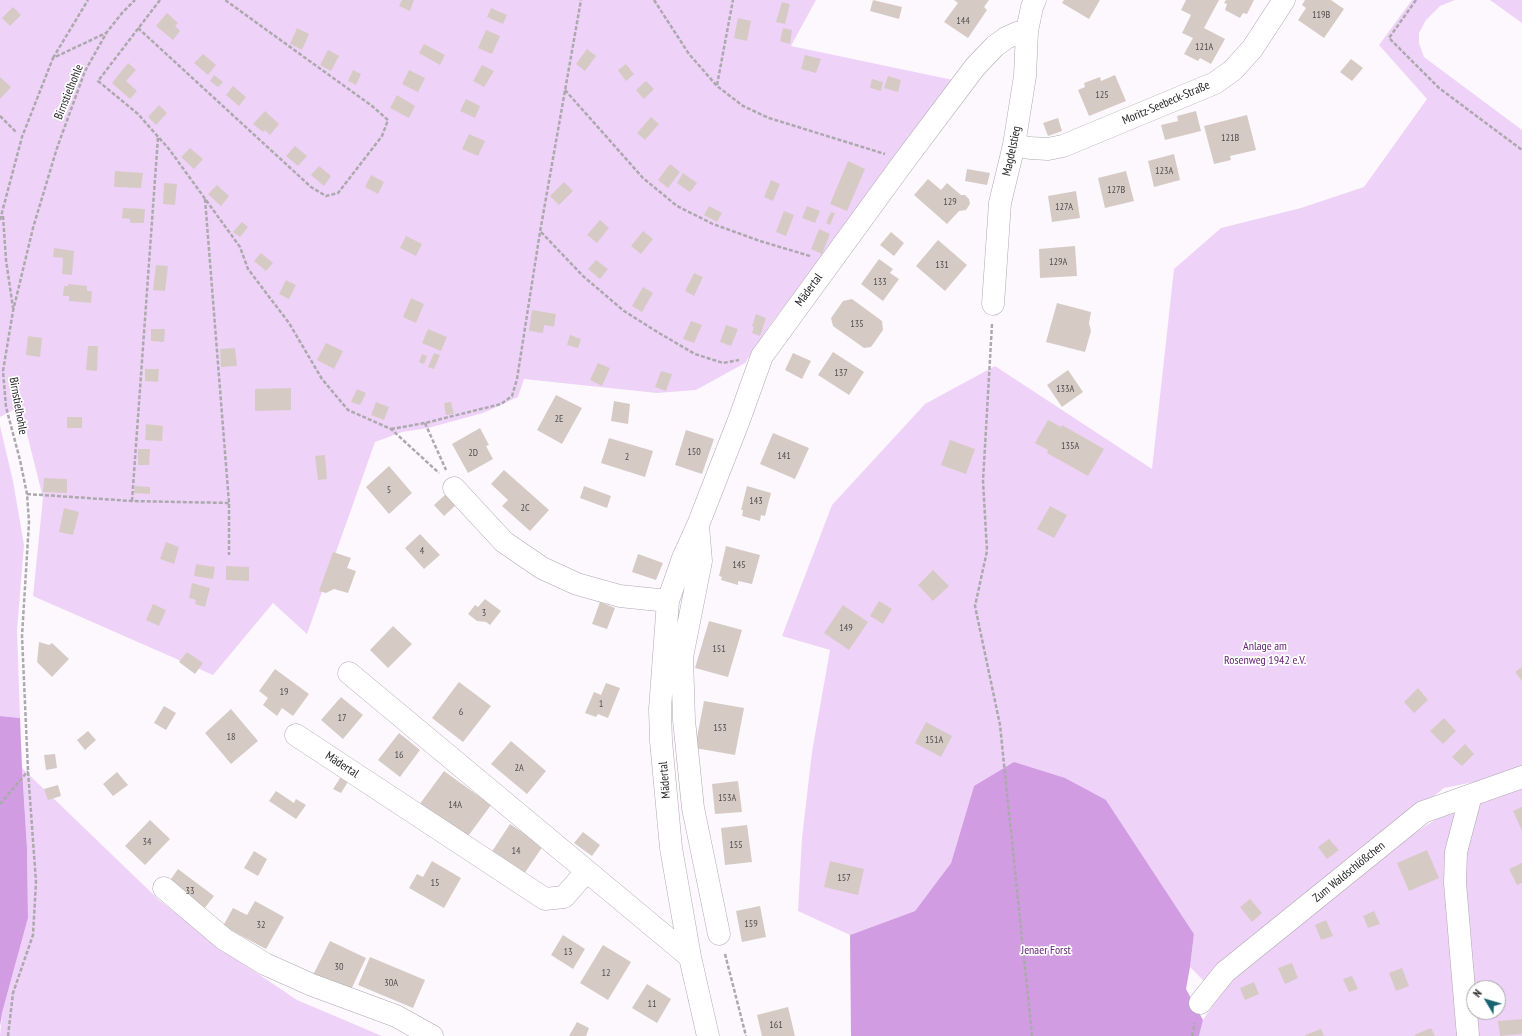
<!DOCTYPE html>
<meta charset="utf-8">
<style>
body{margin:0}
#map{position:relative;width:1522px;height:1036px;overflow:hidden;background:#fcf8fe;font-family:"PT Sans Narrow",sans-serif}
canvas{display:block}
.north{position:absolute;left:1466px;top:980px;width:40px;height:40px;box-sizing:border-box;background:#fff;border:1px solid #a8a7a8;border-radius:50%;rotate:308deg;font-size:11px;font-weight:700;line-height:16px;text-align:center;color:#252326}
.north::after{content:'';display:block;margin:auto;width:14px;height:18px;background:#196370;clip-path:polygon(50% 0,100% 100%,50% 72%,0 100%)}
</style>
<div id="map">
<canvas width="1522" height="1036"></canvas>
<div class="north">N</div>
</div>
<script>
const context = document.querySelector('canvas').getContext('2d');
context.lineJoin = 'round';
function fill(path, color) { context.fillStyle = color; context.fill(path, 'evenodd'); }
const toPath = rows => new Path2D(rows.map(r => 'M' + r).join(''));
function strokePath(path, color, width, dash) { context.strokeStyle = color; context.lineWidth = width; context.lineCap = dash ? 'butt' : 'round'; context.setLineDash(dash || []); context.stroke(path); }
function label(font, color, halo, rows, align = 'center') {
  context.font = font + ' "PT Sans Narrow",sans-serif'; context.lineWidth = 3.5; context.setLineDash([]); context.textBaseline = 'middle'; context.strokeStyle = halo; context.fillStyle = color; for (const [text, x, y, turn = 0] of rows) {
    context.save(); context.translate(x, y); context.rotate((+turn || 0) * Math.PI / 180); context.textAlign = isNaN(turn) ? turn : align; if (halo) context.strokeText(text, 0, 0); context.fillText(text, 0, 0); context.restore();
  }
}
const green = toPath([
 [0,0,816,0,791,46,953,80,770,325,745,363,696,390,657,393,524,379,518,397,483,413,428,428,402,432,375,442,307,634,273,603,213,675,33,596,43,498,20,406,0,417],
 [1412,0,1455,0,1440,6,1426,20,1419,33,1419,43,1424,57,1522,130,1522,767,1479,781,1444,788,1205,982,1190,967,1194,934,1106,800,974,786,951,863,915,911,850,935,798,911,802,838,812,752,830,650,782,636,832,505,925,404,995,366,1152,469,1174,269,1221,228,1301,208,1364,187,1427,99,1379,45],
 [1490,0,1522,0,1522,23],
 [0,426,13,481,24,545,17,630,20,718,0,716],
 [22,768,159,900,224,951,297,1000,382,1036,0,1036,2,1013,28,918,27,848],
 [1522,784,1522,1036,1199,1036,1203,1020,1226,986,1387,851,1438,818],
 [1474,988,1498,988,1498,1012,1474,1012]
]);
const forest = toPath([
 [0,716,20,718,22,768,27,848,28,918,2,1013,0,1026],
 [1014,762,1065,778,1106,800,1194,934,1190,967,1186,989,1203,1020,1199,1036,851,1036,850,935,915,911,951,863,974,786]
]);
const building = toPath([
 [402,0,414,0,410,11,399,6],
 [873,0,902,7,899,19,870,11],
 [954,0,989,0,984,7,987,10,968,38,944,22,958,3],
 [1064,0,1100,0,1089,19,1062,3],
 [1186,0,1219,0,1204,28,1225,39,1211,64,1200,58,1198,61,1184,54,1193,38,1182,33,1191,15,1181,10],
 [1226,0,1254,0,1247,14,1243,13,1240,18,1225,10,1227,4,1224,3],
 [1305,0,1331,0,1344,9,1324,38,1298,20,1306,8,1302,5],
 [782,2,790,4,785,24,776,22],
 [13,7,21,15,10,26,2,18],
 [491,8,507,15,503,24,487,17],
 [167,13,178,23,175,26,180,31,173,40,156,26],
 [738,18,751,21,747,41,734,38],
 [297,28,309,34,302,50,290,44],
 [783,28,792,30,790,44,780,41],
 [486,30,500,36,492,54,478,48],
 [424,44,445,55,440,65,419,53],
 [587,49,596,56,585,71,576,64],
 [328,50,339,56,331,71,320,65],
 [203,54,216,65,208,75,194,63],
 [805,55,821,59,816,73,801,69],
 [1351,59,1363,68,1352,81,1340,72],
 [128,63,136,70,126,81,137,91,130,99,112,83],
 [626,64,634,74,626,81,618,70],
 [482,65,494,71,484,87,473,81],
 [353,70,361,74,356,85,348,81],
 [409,70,425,78,418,92,402,84],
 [214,75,223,82,218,87,210,81],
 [1115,75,1126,101,1089,116,1078,90,1085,87,1084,83,1100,77,1101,81],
 [888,76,901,80,898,92,884,88],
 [0,77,11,87,0,99],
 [872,79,883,82,881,91,870,88],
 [646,81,654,89,644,99,636,90],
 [233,86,246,97,239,106,226,95],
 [397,95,415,106,409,118,390,108],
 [466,99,480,106,475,118,460,111],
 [159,105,167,113,156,125,148,117],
 [265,111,279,124,270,135,265,130,263,132,253,124],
 [1196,111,1201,131,1165,140,1161,125,1178,121,1177,116],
 [1247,115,1256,150,1230,156,1231,160,1214,164,1204,126],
 [651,117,659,124,645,140,637,133],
 [1058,118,1062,131,1048,136,1043,123],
 [469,134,485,141,478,156,462,149],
 [295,146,307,156,298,166,286,156],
 [190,148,203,159,194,169,181,157],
 [1174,154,1180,180,1154,187,1148,161],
 [848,161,865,169,847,211,830,204],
 [670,164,680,172,668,188,658,180],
 [319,166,331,176,324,186,311,175],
 [967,169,990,173,987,185,965,181],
 [115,171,143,173,141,188,114,187],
 [1126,171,1134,201,1105,208,1098,178],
 [683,173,697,183,690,192,677,183],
 [371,175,384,182,378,194,365,187],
 [928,179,941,190,947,183,961,195,965,195,969,199,970,204,966,210,959,211,947,224,914,195],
 [771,180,780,184,773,201,764,197],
 [564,182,573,191,559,205,550,196],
 [164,183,177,184,175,205,163,204],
 [217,185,229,196,221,206,208,194],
 [1076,191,1080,218,1052,222,1048,196],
 [709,206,722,213,717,222,704,215],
 [807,206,820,211,815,223,802,218],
 [123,208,145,209,144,223,130,223,130,219,122,218],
 [784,211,794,215,786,236,776,232],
 [831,212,835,213,830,225,826,223],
 [600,220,609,228,597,243,587,235],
 [242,222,248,227,240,237,233,232],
 [819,229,830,234,822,254,811,249],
 [643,231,653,239,641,254,631,246],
 [891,232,904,243,894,256,880,245],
 [406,236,422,244,416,256,400,248],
 [938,240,967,265,945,291,916,266],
 [1075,246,1077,276,1040,278,1039,249],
 [54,248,74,251,72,275,62,274,63,258,53,257],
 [261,253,273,263,266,271,254,261],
 [879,259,893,269,890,273,899,279,883,301,861,284],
 [596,260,608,269,600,279,588,269],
 [156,265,168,266,165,291,153,290],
 [694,273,703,277,694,296,685,291],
 [286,280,296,285,289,299,279,294],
 [68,284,87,286,87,291,92,291,91,303,69,301,69,296,63,296,64,286,68,286],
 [643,287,653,293,642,312,632,306],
 [411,298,424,304,416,323,403,317],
 [852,299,882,321,883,330,871,347,864,348,833,326,831,318,843,301],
 [1057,303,1091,312,1089,323,1091,331,1085,352,1046,342],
 [532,310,556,314,554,327,544,325,543,333,529,331],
 [756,314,766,318,760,336,752,333,754,327,752,326],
 [691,321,702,325,694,343,683,339],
 [726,325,738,329,731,346,720,342],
 [151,329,165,329,164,342,151,341],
 [428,329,447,337,441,351,422,343],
 [570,335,581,339,578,348,567,345],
 [28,336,42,338,40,357,26,355],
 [326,343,343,351,334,369,317,360],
 [88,346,98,346,97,371,86,370],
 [235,348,237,366,221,367,220,349],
 [833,352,864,372,849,395,818,375],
 [434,353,440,355,434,369,428,367],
 [793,353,811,361,802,379,785,370],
 [422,354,427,356,424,364,419,362],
 [598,363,610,368,602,386,590,380],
 [145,369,159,369,158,382,145,381],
 [1068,370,1083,392,1062,407,1047,385],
 [661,371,672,374,666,391,655,387],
 [291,388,291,410,255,411,255,389],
 [357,389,366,393,360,405,351,402],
 [556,395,582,408,562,444,537,430],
 [614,401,630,404,628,424,611,421],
 [376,402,389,407,384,420,371,415],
 [451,402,454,414,446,415,444,403],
 [67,417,82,417,82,428,67,428],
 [1048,420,1061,427,1062,425,1104,449,1088,476,1047,453,1048,450,1035,443],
 [146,424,163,426,162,441,145,440],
 [480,428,489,445,486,446,493,459,468,473,452,444],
 [686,430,714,439,702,474,675,465],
 [773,433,809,448,795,479,760,464],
 [609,438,653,451,645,477,601,463],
 [950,440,975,449,966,474,941,465],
 [138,449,150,449,149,465,138,465],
 [325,455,327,479,318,480,315,456],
 [389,466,412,493,389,514,366,487],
 [504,470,549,510,530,531,502,506,508,500,491,484],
 [44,478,67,479,67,493,43,492],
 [135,486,150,487,150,494,134,493],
 [584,486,611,496,607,508,580,498],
 [747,486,771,493,765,516,761,515,760,521,742,516,743,510,741,510],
 [446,494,456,505,444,516,434,505],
 [1050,506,1067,515,1054,538,1037,529],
 [64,508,79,512,73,535,59,532],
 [420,534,440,555,424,569,405,548],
 [166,542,179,547,174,564,160,559],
 [726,546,760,555,752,584,738,581,738,585,721,580,722,577,719,576],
 [333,552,351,558,347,568,356,571,348,593,334,589,326,593,319,591],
 [638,554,663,563,656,580,632,572],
 [196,564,215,567,213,579,194,576],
 [226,566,249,567,249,581,226,580],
 [933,570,949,586,933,601,918,585],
 [192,583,210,588,205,607,195,604,196,600,189,598],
 [485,599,501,611,490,625,486,622,477,621,468,614,475,605,478,607],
 [879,601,892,609,883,624,870,616],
 [600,602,615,608,607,629,592,624],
 [153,604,166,610,159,626,146,620],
 [843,605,868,622,849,650,824,633],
 [709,621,742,630,728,677,695,668],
 [393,626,412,644,388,668,370,650],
 [39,642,49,645,52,643,69,659,52,677,37,662],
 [187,652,203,663,195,674,179,662],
 [1522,667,1522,681,1515,672],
 [275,669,309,694,293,716,282,708,277,716,263,705,268,698,259,691],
 [459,682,491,706,463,742,432,718],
 [606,683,620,688,608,718,598,714,596,717,585,713,594,692,601,695],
 [1418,688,1428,700,1414,713,1404,702],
 [341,697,363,715,343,739,321,720],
 [704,701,744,708,735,755,695,748],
 [164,706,176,713,166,730,154,723],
 [231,709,258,741,231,764,205,733],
 [1444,718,1456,731,1443,744,1430,731],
 [926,722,952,736,941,757,915,743],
 [88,731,96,740,85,750,77,740],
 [399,733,420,750,400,777,378,760],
 [511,741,546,771,527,794,491,764],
 [1465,744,1474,754,1462,766,1452,757],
 [55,754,57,768,46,770,44,755],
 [444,771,491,805,466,839,419,805],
 [117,772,128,785,113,796,103,784],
 [342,775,349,780,341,793,333,789],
 [738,781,742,812,715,814,712,784],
 [58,785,61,796,48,800,44,789],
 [276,791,294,803,296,799,306,805,296,819,269,801],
 [1522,807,1522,831,1513,811],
 [150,820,170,839,145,865,125,846],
 [510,824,543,846,522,877,489,856],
 [747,825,752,862,725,865,721,828],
 [583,832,600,845,592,856,574,843],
 [1329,839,1339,850,1327,859,1318,847],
 [1427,850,1439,878,1409,891,1397,863],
 [254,851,267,859,258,876,244,868],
 [432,861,461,878,444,908,409,888,417,874,423,877],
 [830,861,864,869,858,895,824,887],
 [1522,863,1522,883,1517,885,1509,869],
 [178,869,214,896,201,913,166,886],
 [1250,899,1262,913,1252,922,1240,907],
 [255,901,284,917,266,949,223,926,233,908,247,915],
 [760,906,766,937,742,942,736,911],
 [1374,911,1380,924,1368,928,1363,916],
 [1326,920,1333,936,1321,940,1315,925],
 [563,935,585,949,573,969,551,955],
 [330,941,366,958,349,994,312,977],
 [603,945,631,962,608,1000,580,983],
 [370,957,425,980,413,1008,358,985],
 [1292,963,1298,978,1285,984,1278,968],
 [1402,968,1409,986,1396,991,1389,973],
 [1352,976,1358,989,1349,992,1343,979],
 [1254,982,1259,994,1245,1000,1240,988],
 [647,984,671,999,657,1023,632,1008],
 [788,1007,795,1036,762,1036,757,1015],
 [1522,1019,1522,1034,1500,1036,1498,1021],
 [577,1022,589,1028,586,1036,569,1036],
 [1431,1028,1435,1036,1415,1036,1414,1035],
 [1321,1029,1324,1036,1306,1036,1305,1035]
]);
const path = toPath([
 [160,0,98,81,138,114,169,149,240,247,248,269,289,323,322,379,348,410,391,429,439,473],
 [654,0,689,54,717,86,743,106,769,118,885,154],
 [1416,0,1389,38,1439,88,1522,150],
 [138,28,311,187,326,196,338,193,382,136,388,120,372,106,225,0],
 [53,58,88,0],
 [717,85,733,0],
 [565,90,643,178,677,206,713,224,760,241,810,256],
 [0,116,16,132],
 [205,199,229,503,229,555],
 [3,216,6,260,13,308],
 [0,220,22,137,53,58,106,33],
 [541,232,583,276,624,311,659,333,695,354,723,363,739,360],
 [992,324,983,481,987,551,975,606,1000,725,1032,1036],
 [425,423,446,470],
 [391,429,425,423,501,404,512,396,517,379,540,232,581,0],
 [27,494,132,501,229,503],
 [132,501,158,137],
 [0,804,28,771],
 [725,954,746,1036],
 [8,1036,13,993,33,935,36,882,28,771,22,636,29,522,27,494,20,460,6,407,3,371,13,311,33,228,57,148,85,71,107,32,122,13,135,0],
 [1192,1036,1195,1023]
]);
const minor = toPath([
 [1014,145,1030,148,1048,149,1063,146,1215,83,1233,70,1252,49,1284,0],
 [993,304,1000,203,1014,145,1025,76,1027,31,1032,7,1035,0],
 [454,488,504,542,542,568,577,584,620,596,668,601],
 [698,526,701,561,682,657,684,720,693,808,719,934],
 [349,673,690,957],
 [296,735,545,899,564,897,586,872],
 [164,888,224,939,265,964,312,985,396,1016,432,1036],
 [1200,1003,1225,972,1423,812,1522,777],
 [708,1036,690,957,671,848,661,741,660,709,668,601,683,558,698,525,739,420,762,356,905,160,975,67,995,46,1006,38,1017,33,1027,31],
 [1468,1036,1455,883,1456,852,1471,795]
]);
const numberNames = [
 ["119B",1321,15],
 ["144",963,21],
 ["121A",1204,47],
 ["125",1102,95],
 ["121B",1230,138],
 ["123A",1164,171],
 ["127B",1116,190],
 ["129",950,202],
 ["127A",1064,207],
 ["129A",1058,262],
 ["131",942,265],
 ["133",880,282],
 ["135",857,324],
 ["137",841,373],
 ["133A",1065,389],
 ["2E",559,419],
 ["135A",1070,446],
 ["150",694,452],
 ["2D",473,453],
 ["141",784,456],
 ["2",627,457],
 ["5",389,490],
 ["143",756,501],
 ["2C",525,508],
 ["4",422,551],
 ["145",739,565],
 ["3",484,613],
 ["149",846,628],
 ["151",719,649],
 ["19",284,692],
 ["1",601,704],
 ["6",461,712],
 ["17",342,718],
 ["153",720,728],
 ["18",231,737],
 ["151A",934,740],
 ["16",399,755],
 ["2A",519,768],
 ["153A",727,798],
 ["14A",455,805],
 ["34",147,842],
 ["155",736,845],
 ["14",516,851],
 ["157",844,878],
 ["15",435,883],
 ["33",190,891],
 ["159",751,924],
 ["32",261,925],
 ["13",568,952],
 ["30",339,967],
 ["12",606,973],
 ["30A",391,983],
 ["11",652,1004],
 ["161",776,1025]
];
const streetNames = [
 ["Birnstielhohle",69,92,-68],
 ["Moritz-Seebeck-Straße",1166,103,-23],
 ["Magdelstieg",1012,151,-78],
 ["Mädertal",809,290,-54],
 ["Birnstielhohle",18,406,80],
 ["Mädertal",342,765,33],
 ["Mädertal",665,780,-95],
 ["Zum Waldschlößchen",1349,872,-39]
];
const parkNames = [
 ["Anlage am",1265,647],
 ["Rosenweg 1942 e.V.",1265,661],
 ["Jenaer Forst",1046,951]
];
fill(green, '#efd2f8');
fill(forest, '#d29ce3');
fill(building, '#d6cbc4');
strokePath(minor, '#afa7b1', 23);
strokePath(path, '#aca9ae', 2.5, [4, 2]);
strokePath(minor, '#fff', 22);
label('10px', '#514d4e', null, numberNames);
label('12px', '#252326', '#fff', streetNames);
label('12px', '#672578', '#fff', parkNames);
</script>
